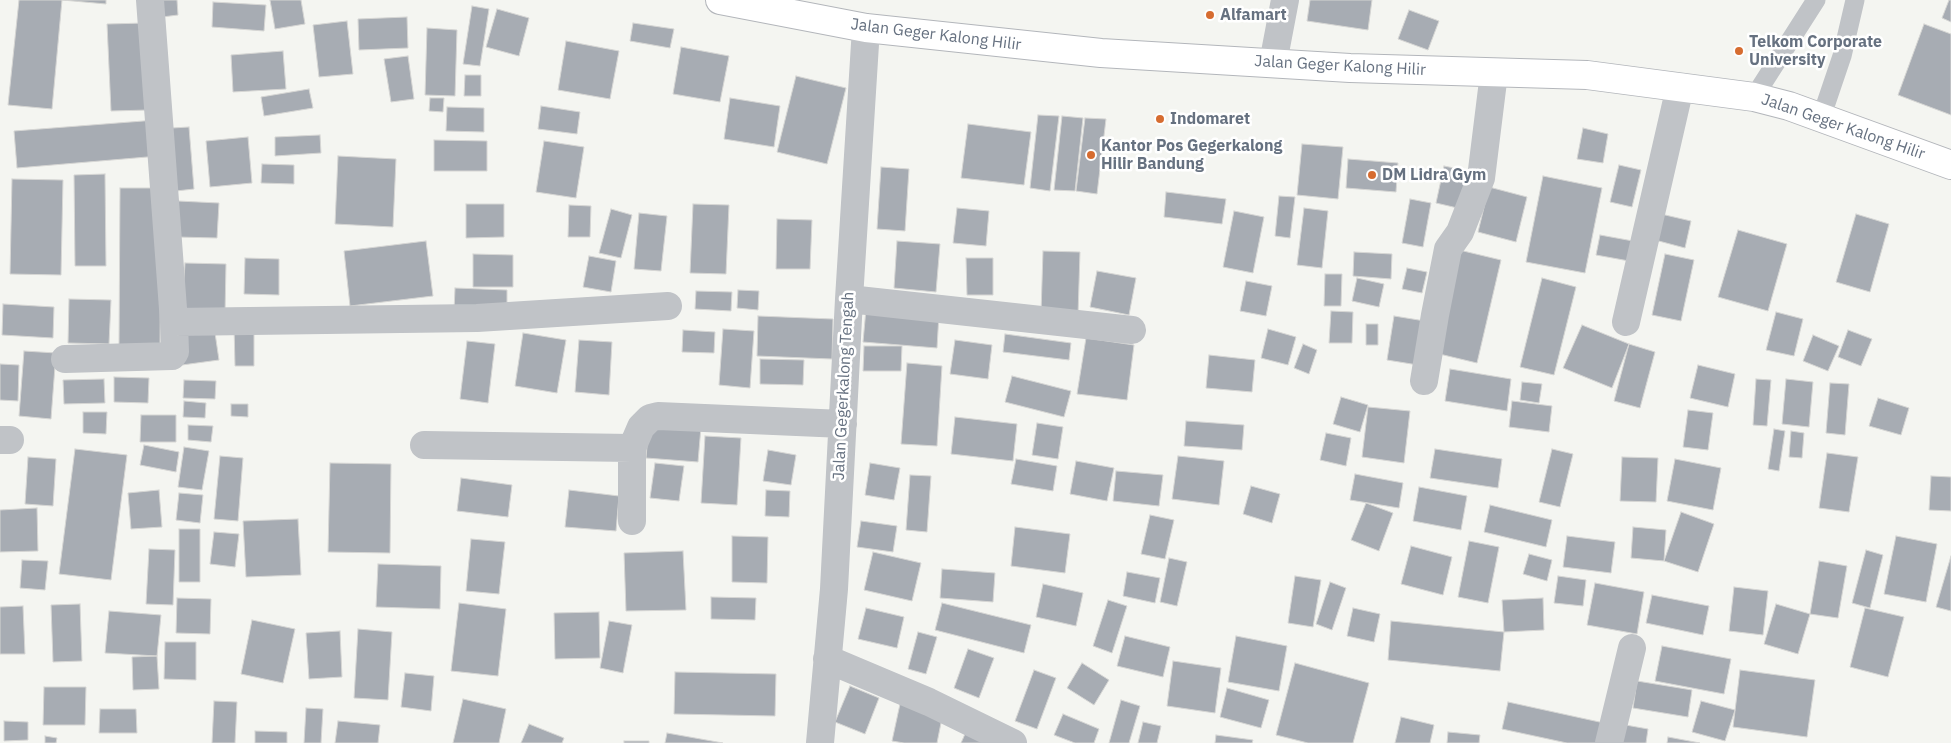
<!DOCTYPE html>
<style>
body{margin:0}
canvas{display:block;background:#f4f5f1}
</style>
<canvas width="1951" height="743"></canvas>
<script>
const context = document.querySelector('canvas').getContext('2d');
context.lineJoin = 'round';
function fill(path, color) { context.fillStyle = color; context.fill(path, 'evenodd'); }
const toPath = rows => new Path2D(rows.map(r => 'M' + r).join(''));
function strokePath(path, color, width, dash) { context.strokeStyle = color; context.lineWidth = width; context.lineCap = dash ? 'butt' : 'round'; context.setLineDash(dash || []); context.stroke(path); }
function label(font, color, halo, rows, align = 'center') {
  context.font = font + ' "IBM Plex Sans",sans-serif'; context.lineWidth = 5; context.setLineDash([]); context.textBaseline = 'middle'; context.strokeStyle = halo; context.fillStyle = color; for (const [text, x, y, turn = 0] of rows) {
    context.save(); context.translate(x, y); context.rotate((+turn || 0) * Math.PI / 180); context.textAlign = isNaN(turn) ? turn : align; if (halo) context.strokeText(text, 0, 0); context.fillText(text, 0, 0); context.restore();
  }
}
const building = toPath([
 [19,0,106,0,106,4,62,0,52,109,8,105,19,0],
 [160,0,177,0,178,15,162,17,160,0],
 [270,0,301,0,305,24,275,29,270,0],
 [1310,0,1372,0,1368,30,1307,21,1310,0],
 [1949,0,1951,0,1951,22,1942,18,1949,0],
 [213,2,266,5,264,31,212,27,213,2],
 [472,6,489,9,480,66,463,64,472,6],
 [497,9,529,18,519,56,486,47,497,9],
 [1409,10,1439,21,1428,50,1398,39,1409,10],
 [407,17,408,48,359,50,358,19,407,17],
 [347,21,353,74,319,77,313,25,347,21],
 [145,23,148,110,111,111,107,24,145,23],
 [633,23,674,29,670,48,630,41,633,23],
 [1924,24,1951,34,1951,115,1898,95,1924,24],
 [427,28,457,30,455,96,425,95,427,28],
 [566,41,619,51,610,99,558,90,566,41],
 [681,47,729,56,720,102,673,94,681,47],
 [283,51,286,89,233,92,231,55,283,51],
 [408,56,414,99,391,102,384,59,408,56],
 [465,75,481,75,481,96,464,96,465,75],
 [796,76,846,88,827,164,777,152,796,76],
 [309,89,313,108,264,116,261,97,309,89],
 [430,98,444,98,443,112,429,111,430,98],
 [730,98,780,106,774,147,724,139,730,98],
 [541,106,580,112,577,134,538,129,541,106],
 [447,107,484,108,484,132,446,131,447,107],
 [1038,115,1059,116,1050,191,1030,188,1038,115],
 [1062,116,1083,118,1075,191,1054,190,1062,116],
 [1085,118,1106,119,1097,194,1076,191,1085,118],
 [156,120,159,156,17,168,14,131,156,120],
 [968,124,1031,132,1024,185,961,178,968,124],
 [189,127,194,189,176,191,172,128,189,127],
 [1583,128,1608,134,1603,163,1577,159,1583,128],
 [320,135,321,153,275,156,275,137,320,135],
 [248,137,252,183,210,187,206,141,248,137],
 [434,140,487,141,487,171,434,171,434,140],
 [544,141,584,147,576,198,536,192,544,141],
 [1302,144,1343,147,1338,199,1297,195,1302,144],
 [338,156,396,159,393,227,335,224,338,156],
 [1348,159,1398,163,1396,192,1346,188,1348,159],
 [262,164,294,165,294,184,261,183,262,164],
 [1619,165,1641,170,1632,207,1610,202,1619,165],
 [1444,166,1474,172,1466,210,1436,203,1444,166],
 [881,167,909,169,905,231,877,229,881,167],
 [105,174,106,266,75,266,74,175,105,174],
 [1543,176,1602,188,1585,273,1526,262,1543,176],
 [12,179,63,180,61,275,10,274,12,179],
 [1489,187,1527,197,1516,242,1478,232,1489,187],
 [120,188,161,188,160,345,119,345,120,188],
 [1166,192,1226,199,1222,224,1164,217,1166,192],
 [1279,196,1295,197,1290,238,1275,236,1279,196],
 [1410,199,1431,203,1423,247,1402,243,1410,199],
 [178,201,219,203,217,238,177,237,178,201],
 [466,204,504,204,504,237,466,238,466,204],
 [693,204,729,205,726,274,690,273,693,204],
 [569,205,591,206,590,237,568,237,569,205],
 [957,208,989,211,986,246,953,243,957,208],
 [1304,208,1328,211,1322,268,1297,265,1304,208],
 [611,209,632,215,621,258,599,253,611,209],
 [1234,211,1264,217,1253,273,1223,267,1234,211],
 [639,213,667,216,661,271,634,269,639,213],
 [1661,214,1691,221,1685,248,1655,240,1661,214],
 [1856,214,1889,224,1870,292,1836,282,1856,214],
 [777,219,812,220,810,269,776,269,777,219],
 [1738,230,1787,244,1768,311,1718,297,1738,230],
 [1600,235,1633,241,1629,261,1596,255,1600,235],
 [426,241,433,296,350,306,344,251,426,241],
 [897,241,940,244,936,292,894,288,897,241],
 [1455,249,1501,260,1477,363,1431,352,1455,249],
 [1043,251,1080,252,1078,315,1041,313,1043,251],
 [1354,252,1392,254,1391,279,1353,276,1354,252],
 [473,254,513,255,513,287,473,287,473,254],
 [1665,254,1694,260,1681,321,1652,315,1665,254],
 [589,256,616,261,611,292,583,287,589,256],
 [245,258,279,259,279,295,244,294,245,258],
 [966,258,993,258,993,295,967,295,966,258],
 [185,263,226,264,225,314,182,312,185,263],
 [1407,268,1427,272,1422,293,1402,289,1407,268],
 [1097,271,1136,278,1129,315,1090,307,1097,271],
 [1325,274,1342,274,1341,306,1324,306,1325,274],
 [1357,278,1384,284,1379,307,1352,301,1357,278],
 [1542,278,1576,287,1554,375,1520,367,1542,278],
 [1246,281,1272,286,1266,316,1240,311,1246,281],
 [455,288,507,290,507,313,454,311,455,288],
 [738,290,759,291,758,310,737,308,738,290],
 [696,291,732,292,731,311,695,309,696,291],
 [69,299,111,300,109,344,68,343,69,299],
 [3,304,54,307,53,338,2,335,3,304],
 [866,309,939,314,937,348,863,342,866,309],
 [1331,311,1353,312,1352,343,1329,343,1331,311],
 [1776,312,1803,319,1794,356,1766,350,1776,312],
 [758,316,833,319,832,359,757,356,758,316],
 [1394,316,1431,322,1424,366,1387,360,1394,316],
 [1366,324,1378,324,1378,345,1366,345,1366,324],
 [1582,325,1629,344,1612,388,1563,368,1582,325],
 [214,326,219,360,182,365,178,331,214,326],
 [234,326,254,326,254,366,235,366,234,326],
 [723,329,754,331,750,388,719,385,723,329],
 [1268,329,1296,337,1288,365,1261,358,1268,329],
 [683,330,715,332,714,353,682,352,683,330],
 [1848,330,1872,339,1861,366,1838,357,1848,330],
 [523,333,566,340,557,393,515,386,523,333],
 [1005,334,1071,343,1069,360,1003,352,1005,334],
 [1813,335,1839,346,1828,371,1803,361,1813,335],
 [1086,338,1134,345,1127,400,1077,394,1086,338],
 [579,340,612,342,609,395,575,392,579,340],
 [955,340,992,345,988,379,950,374,955,340],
 [467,341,495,344,488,403,460,399,467,341],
 [1303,344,1317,350,1309,374,1294,368,1303,344],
 [1629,344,1655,352,1640,408,1614,401,1629,344],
 [864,346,902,346,901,371,863,371,864,346],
 [24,351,56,353,51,419,19,416,24,351],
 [1209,355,1255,360,1252,392,1206,388,1209,355],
 [760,359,804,360,803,385,760,384,760,359],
 [907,363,942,366,937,446,901,444,907,363],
 [0,364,19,365,18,401,0,400,0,364],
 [1698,365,1735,374,1728,407,1690,398,1698,365],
 [1450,369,1511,379,1507,411,1445,401,1450,369],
 [1012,376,1071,391,1064,417,1005,402,1012,376],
 [114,377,149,378,148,403,114,402,114,377],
 [104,379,105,403,64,404,63,380,104,379],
 [1756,379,1771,380,1767,426,1753,425,1756,379],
 [1786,379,1813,382,1809,427,1782,424,1786,379],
 [184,380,216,381,215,399,183,398,184,380],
 [1522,382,1542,384,1539,403,1520,400,1522,382],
 [1830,383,1849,384,1845,435,1826,433,1830,383],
 [1341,397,1368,405,1360,432,1333,424,1341,397],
 [1878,398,1909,408,1901,435,1869,426,1878,398],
 [184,401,206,403,205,418,183,417,184,401],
 [1512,401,1552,406,1549,432,1509,427,1512,401],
 [231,404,248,404,248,417,231,416,231,404],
 [1368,407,1410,411,1404,463,1362,457,1368,407],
 [1688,410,1713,413,1708,450,1683,447,1688,410],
 [83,412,107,412,106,434,83,433,83,412],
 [141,415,176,415,176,442,140,442,141,415],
 [955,417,1017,424,1013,461,951,454,955,417],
 [1186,421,1244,425,1242,450,1184,446,1186,421],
 [649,423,701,427,698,462,646,458,649,423],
 [1037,423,1063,427,1058,459,1032,455,1037,423],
 [188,425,213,426,211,442,188,440,188,425],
 [1774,429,1785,431,1779,471,1768,469,1774,429],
 [1791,431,1804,433,1802,458,1789,457,1791,431],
 [1326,433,1351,438,1346,466,1320,460,1326,433],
 [705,436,741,438,737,505,701,503,705,436],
 [144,445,179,452,176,472,140,465,144,445],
 [184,447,209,451,202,490,178,487,184,447],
 [75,449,127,455,111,580,59,574,75,449],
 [1435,449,1502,459,1498,488,1430,478,1435,449],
 [1552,449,1573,454,1560,507,1539,502,1552,449],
 [768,450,796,455,791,485,763,481,768,450],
 [1827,453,1858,457,1849,512,1819,508,1827,453],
 [220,456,243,458,238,521,214,519,220,456],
 [1178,456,1224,461,1219,505,1172,499,1178,456],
 [28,457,56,459,53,506,25,504,28,457],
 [1622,457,1658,458,1656,502,1620,501,1622,457],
 [1016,459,1057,466,1053,491,1011,484,1016,459],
 [1675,459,1721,468,1713,510,1667,501,1675,459],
 [1076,461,1114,468,1107,501,1070,494,1076,461],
 [330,463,391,464,390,553,328,552,330,463],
 [655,463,684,466,679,501,650,498,655,463],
 [870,463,900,468,894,500,865,495,870,463],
 [1116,471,1163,475,1159,506,1113,501,1116,471],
 [1355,474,1403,483,1399,508,1350,500,1355,474],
 [910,475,931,476,927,532,906,530,910,475],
 [1931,476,1951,477,1951,511,1929,510,1931,476],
 [461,478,512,485,508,517,457,511,461,478],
 [1251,486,1280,494,1272,523,1243,514,1251,486],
 [1419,487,1467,496,1461,530,1413,521,1419,487],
 [159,490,162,527,131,529,128,493,159,490],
 [569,490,619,496,616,531,565,527,569,490],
 [766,490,790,491,789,517,765,516,766,490],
 [179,493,203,495,200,523,176,520,179,493],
 [1366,503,1393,513,1379,551,1351,540,1366,503],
 [1490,505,1552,520,1546,547,1484,532,1490,505],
 [37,508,38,551,0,552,0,510,37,508],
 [1681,512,1714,524,1698,572,1664,561,1681,512],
 [1150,515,1174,520,1165,559,1141,554,1150,515],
 [298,519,301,575,246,577,243,521,298,519],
 [861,521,897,526,893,552,857,547,861,521],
 [1015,527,1070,534,1065,573,1011,566,1015,527],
 [1633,527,1666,530,1664,561,1631,558,1633,527],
 [179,529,200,529,200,582,179,582,179,529],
 [214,532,239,534,235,567,210,564,214,532],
 [732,536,768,537,767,583,732,582,732,536],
 [1567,536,1615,542,1611,573,1563,567,1567,536],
 [1896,536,1937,544,1926,602,1884,594,1896,536],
 [471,539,505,542,499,594,466,591,471,539],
 [1469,541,1499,547,1488,603,1458,597,1469,541],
 [1411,546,1452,557,1443,595,1401,584,1411,546],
 [149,549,175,550,173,605,146,604,149,549],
 [1866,550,1883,555,1870,608,1852,603,1866,550],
 [683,551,686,610,626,611,624,553,683,551],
 [873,552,921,563,912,601,864,590,873,552],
 [1529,554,1552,560,1547,581,1523,574,1529,554],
 [1951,556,1951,611,1936,607,1951,556],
 [1169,558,1187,562,1177,606,1160,602,1169,558],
 [22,560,48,561,45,590,20,588,22,560],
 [1819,561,1847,566,1838,618,1810,614,1819,561],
 [378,564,441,566,440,609,376,607,378,564],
 [942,569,995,573,993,602,940,598,942,569],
 [1127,572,1160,578,1155,603,1123,596,1127,572],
 [1295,576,1321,580,1313,627,1288,623,1295,576],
 [1558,576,1586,580,1583,606,1554,603,1558,576],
 [1330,582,1346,588,1332,630,1316,624,1330,582],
 [1595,583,1644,592,1637,634,1587,625,1595,583],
 [1043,584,1083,593,1076,626,1036,617,1043,584],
 [1734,587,1768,591,1763,635,1729,631,1734,587],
 [1652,595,1709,606,1703,635,1646,623,1652,595],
 [711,597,756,598,755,620,711,619,711,597],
 [177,598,211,599,210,634,176,633,177,598],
 [1543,598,1544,630,1504,632,1502,600,1543,598],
 [1108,600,1127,606,1112,653,1093,646,1108,600],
 [459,603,506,609,498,676,451,671,459,603],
 [942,603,1031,625,1024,653,935,630,942,603],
 [80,604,82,661,53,662,51,605,80,604],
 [1776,604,1810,614,1798,654,1764,644,1776,604],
 [23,606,25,654,0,654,0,607,23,606],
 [866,608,904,617,897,648,858,639,866,608],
 [1353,608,1380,614,1374,642,1347,636,1353,608],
 [1865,608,1904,617,1888,677,1850,667,1865,608],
 [109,611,161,615,157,656,105,653,109,611],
 [599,612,600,658,555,659,554,613,599,612],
 [252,620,295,629,283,683,241,674,252,620],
 [609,621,632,625,623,673,600,668,609,621],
 [1391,621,1504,632,1500,671,1388,660,1391,621],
 [358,629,392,632,388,700,354,698,358,629],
 [340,631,342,677,309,679,306,633,340,631],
 [918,632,937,637,926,674,908,669,918,632],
 [1125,636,1170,647,1163,677,1117,666,1125,636],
 [1236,636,1287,646,1279,691,1228,682,1236,636],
 [165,642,196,642,196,680,164,679,165,642],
 [1662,646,1731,659,1724,694,1655,681,1662,646],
 [968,649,994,658,979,698,954,688,968,649],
 [157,656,159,689,133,690,132,657,157,656],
 [1173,661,1221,668,1215,713,1167,706,1173,661],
 [1082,663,1109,680,1094,705,1067,688,1082,663],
 [1295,663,1369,683,1353,743,1308,743,1276,735,1295,663],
 [1034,670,1056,678,1037,729,1015,721,1034,670],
 [1740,670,1815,680,1807,737,1733,727,1740,670],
 [675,672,776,674,775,716,674,714,675,672],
 [405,673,434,676,431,711,401,707,405,673],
 [1637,681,1692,690,1688,717,1633,708,1637,681],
 [850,686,879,698,865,734,835,722,850,686],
 [44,687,86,687,85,725,43,725,44,687],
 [1227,688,1269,700,1261,728,1220,717,1227,688],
 [463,699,506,709,499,743,453,743,463,699],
 [1121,700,1140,706,1129,743,1109,743,1121,700],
 [214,701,237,702,235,743,212,743,214,701],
 [1701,701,1735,710,1725,741,1692,732,1701,701],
 [1508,702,1604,723,1599,743,1567,743,1502,729,1508,702],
 [900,704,943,713,937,743,904,743,892,741,900,704],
 [306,708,323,709,321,743,304,743,306,708],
 [100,709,136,709,137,733,99,733,100,709],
 [1063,714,1099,729,1094,743,1075,743,1054,735,1063,714],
 [1401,717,1434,725,1430,743,1395,743,1401,717],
 [4,721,28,722,28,740,4,741,4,721],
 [338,721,380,725,378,743,335,743,338,721],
 [1143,722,1161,726,1157,743,1138,743,1143,722],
 [529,724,564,738,562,743,521,743,529,724],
 [1620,724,1648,729,1646,743,1617,743,1620,724],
 [255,731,287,732,287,743,255,743,255,731],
 [1448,732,1480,735,1479,743,1447,743,1448,732],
 [667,733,723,743,665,743,667,733],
 [965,734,986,743,961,743,965,734],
 [1216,735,1253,740,1252,743,1215,743,1216,735],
 [45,736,57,738,56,743,45,743,45,736],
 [1668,737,1700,743,1667,743,1668,737],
 [624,741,649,741,649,743,624,743,624,741]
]);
const service = toPath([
 [1754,97,1816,0],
 [1821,118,1842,56,1855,0]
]);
const minor = toPath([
 [150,0,174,322,477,318,668,306],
 [849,299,1132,330],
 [1626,322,1680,87],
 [65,359,172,356,175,352,174,322],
 [1424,381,1435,315,1448,249,1460,232,1481,178,1494,73],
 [0,440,10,440],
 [424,445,632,448],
 [632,521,632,448,641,427,650,418,658,416,843,424],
 [827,659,929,702,1013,743],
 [820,743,834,589,849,299,866,28],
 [1609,743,1632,648]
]);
const tertiary = toPath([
 [1273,63,1285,0]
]);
const secondary = toPath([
 [720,0,866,28,1101,53,1350,68,1587,75,1754,97,1789,106,1951,165]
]);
const markers = [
 [1210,15,5,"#d66c30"],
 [1739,51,5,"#d66c30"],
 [1160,119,5,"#d66c30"],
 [1091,155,5,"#d66c30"],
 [1372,175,5,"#d66c30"]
];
const poiNames = [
 ["Alfamart",1220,15],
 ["Telkom Corporate",1749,42],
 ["University",1749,60],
 ["Indomaret",1170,119],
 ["Kantor Pos Gegerkalong",1101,146],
 ["Hilir Bandung",1101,164],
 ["DM Lidra Gym",1382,175]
];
const streetNames = [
 ["Jalan Geger Kalong Hilir",936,35,7],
 ["Jalan Geger Kalong Hilir",1340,66,3],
 ["Jalan Geger Kalong Hilir",1843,127,19],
 ["Jalan Gegerkalong Tengah",844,386,-87]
];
fill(building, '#a7acb3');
strokePath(building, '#d6d6d4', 1);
strokePath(secondary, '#b3b6bb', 30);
strokePath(service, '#c0c3c7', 19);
strokePath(minor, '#c0c3c7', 28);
strokePath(tertiary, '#c0c3c7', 28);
strokePath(secondary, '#fff', 28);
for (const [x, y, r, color] of markers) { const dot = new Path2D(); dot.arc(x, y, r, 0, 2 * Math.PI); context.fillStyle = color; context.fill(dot); strokePath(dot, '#fff', 2); }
label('bold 16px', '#667180', '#fff', poiNames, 'left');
label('16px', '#667180', '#fff', streetNames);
</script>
